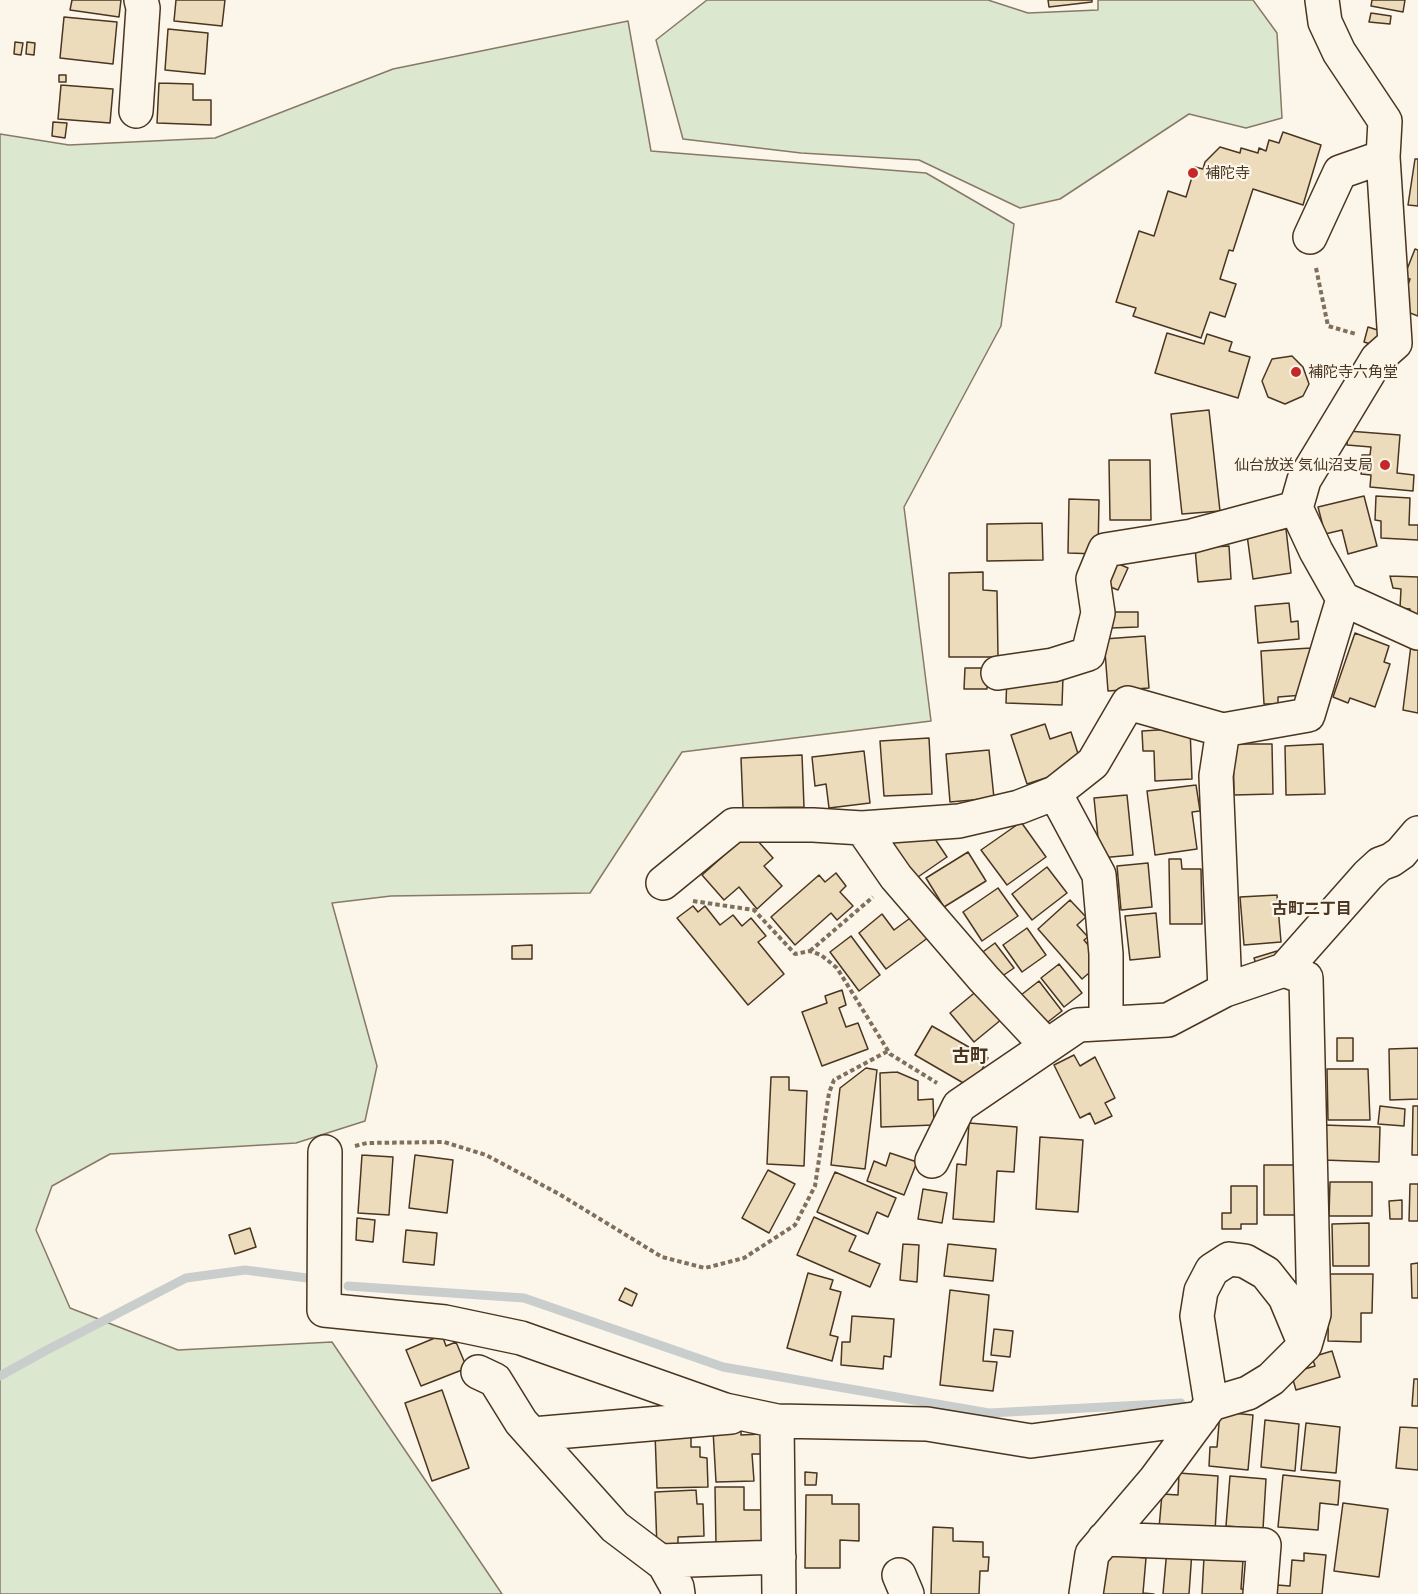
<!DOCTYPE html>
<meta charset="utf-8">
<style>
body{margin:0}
canvas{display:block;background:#fbf6e9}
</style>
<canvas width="1418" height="1594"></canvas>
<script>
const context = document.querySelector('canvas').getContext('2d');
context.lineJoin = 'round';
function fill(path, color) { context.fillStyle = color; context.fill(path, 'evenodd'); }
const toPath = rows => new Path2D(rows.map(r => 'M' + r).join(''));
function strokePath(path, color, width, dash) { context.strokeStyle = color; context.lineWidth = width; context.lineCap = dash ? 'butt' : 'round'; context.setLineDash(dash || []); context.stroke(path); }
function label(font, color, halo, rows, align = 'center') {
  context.font = font + ' Mulish,"Noto Sans JP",sans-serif'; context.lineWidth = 4.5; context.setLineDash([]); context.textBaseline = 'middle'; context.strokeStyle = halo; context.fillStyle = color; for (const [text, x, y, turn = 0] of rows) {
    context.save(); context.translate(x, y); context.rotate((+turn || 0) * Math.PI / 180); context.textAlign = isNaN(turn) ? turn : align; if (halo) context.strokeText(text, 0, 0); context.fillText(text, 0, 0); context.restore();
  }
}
const green = toPath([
 [707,0,988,0,1028,13,1098,10,1098,0,1253,0,1277,33,1282,118,1246,128,1189,114,1060,199,1020,208,919,160,801,153,683,139,656,40,707,0],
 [628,21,651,151,926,173,1014,224,1001,326,904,507,931,721,682,752,590,893,391,896,332,903,377,1066,365,1121,296,1143,110,1154,52,1186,36,1230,70,1308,178,1350,332,1342,502,1594,0,1594,0,134,69,145,215,138,393,69,628,21]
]);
const stream = toPath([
 [348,1286,524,1298,723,1367,989,1413,1181,1403],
 [0,1376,45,1351,186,1278,245,1270,307,1278]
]);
const building = toPath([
 [72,0,121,0,119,17,70,10,72,0],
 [176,0,225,0,222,26,174,21,176,0],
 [1048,0,1092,0,1092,2,1049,7,1048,0],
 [1372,0,1405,0,1403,12,1371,6,1372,0],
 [1371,13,1391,16,1390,24,1369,22,1371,13],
 [64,17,117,22,113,64,60,58,64,17],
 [168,29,208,33,205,74,165,70,168,29],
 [15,42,23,43,21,55,14,54,15,42],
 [27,42,35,43,34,55,26,54,27,42],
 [59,75,66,75,66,82,59,82,59,75],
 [159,83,193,84,193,100,211,100,211,125,157,123,159,83],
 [61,85,113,89,110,123,58,119,61,85],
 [53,122,67,123,65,138,52,136,53,122],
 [1283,132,1321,145,1303,205,1253,189,1233,251,1229,250,1220,279,1236,284,1225,317,1210,312,1201,338,1133,316,1136,308,1116,302,1139,231,1154,236,1168,191,1186,197,1195,167,1203,169,1205,162,1220,147,1240,153,1241,148,1258,153,1259,148,1266,151,1269,140,1279,143,1283,132],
 [1415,159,1418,159,1418,206,1408,205,1415,159],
 [1415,249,1418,250,1418,316,1400,309,1410,279,1404,277,1415,249],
 [1368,327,1384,332,1380,347,1364,342,1368,327],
 [1167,333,1204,344,1207,334,1232,342,1229,351,1250,357,1238,398,1155,373,1167,333],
 [1292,356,1303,367,1309,384,1303,396,1285,404,1268,397,1262,381,1272,359,1292,356],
 [1209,410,1220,511,1182,514,1171,414,1209,410],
 [1348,431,1400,435,1397,473,1414,475,1413,491,1370,487,1371,475,1361,474,1362,455,1370,455,1371,447,1347,445,1348,431],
 [1109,460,1150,460,1151,520,1110,520,1109,460],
 [1364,496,1377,546,1348,554,1342,530,1325,534,1318,507,1364,496],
 [1376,496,1410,498,1409,525,1418,525,1418,540,1381,538,1381,521,1375,520,1376,496],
 [1069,499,1099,500,1098,554,1068,553,1069,499],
 [1042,523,1043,560,987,561,987,524,1042,523],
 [1286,529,1291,573,1253,579,1247,535,1286,529],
 [1229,546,1231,579,1198,582,1195,548,1229,546],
 [1112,561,1128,568,1118,590,1103,584,1112,561],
 [983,572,983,590,997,591,998,657,949,657,949,573,983,572],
 [1390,576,1418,577,1418,617,1410,616,1410,609,1400,608,1401,589,1393,588,1390,576],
 [1289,603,1291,622,1298,621,1299,639,1258,643,1255,606,1289,603],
 [1110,612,1138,612,1138,627,1111,628,1110,612],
 [1355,633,1389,646,1384,662,1390,664,1375,707,1350,698,1348,703,1333,697,1355,633],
 [1145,636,1149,688,1108,691,1104,639,1145,636],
 [1411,645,1418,646,1418,713,1403,710,1411,645],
 [1311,648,1303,695,1278,697,1278,704,1264,704,1261,651,1311,648],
 [965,668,988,668,987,689,964,689,965,668],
 [1007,675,1063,677,1062,705,1006,703,1007,675],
 [1045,724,1050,739,1071,732,1082,766,1027,784,1011,735,1045,724],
 [1190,728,1192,779,1155,781,1154,751,1143,751,1142,731,1190,728],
 [929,738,932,794,884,796,880,741,929,738],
 [1233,744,1272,744,1273,794,1234,795,1233,744],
 [1323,744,1325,794,1286,795,1285,746,1323,744],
 [989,750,994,798,950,802,946,754,989,750],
 [864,751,870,803,829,808,826,784,815,786,812,757,864,751],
 [802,755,804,807,743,808,741,758,802,755],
 [1196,785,1200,811,1192,812,1197,849,1155,855,1147,791,1196,785],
 [1127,795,1133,855,1100,858,1094,798,1127,795],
 [1021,822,1046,857,1007,885,981,850,1021,822],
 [929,830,947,857,915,879,888,840,929,830],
 [750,832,773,858,764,866,782,886,757,909,739,887,724,900,702,875,750,832],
 [968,852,986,881,944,907,926,878,968,852],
 [1169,859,1181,859,1182,869,1201,869,1202,924,1170,924,1169,859],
 [1148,863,1152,907,1121,910,1117,866,1148,863],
 [1047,867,1067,893,1032,920,1012,894,1047,867],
 [836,873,846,886,840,892,853,906,837,920,831,913,795,945,771,917,819,875,825,882,836,873],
 [998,888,1018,916,982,941,963,912,998,888],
 [1277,895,1281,942,1244,945,1240,897,1277,895],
 [1070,900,1086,917,1077,925,1088,937,1084,940,1102,962,1082,979,1038,929,1070,900],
 [693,906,698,912,705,906,720,925,733,915,742,926,751,918,766,936,758,942,784,974,748,1005,677,918,693,906],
 [917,913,933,934,886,969,859,933,882,914,894,930,917,913],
 [1156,913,1160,957,1130,960,1125,916,1156,913],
 [1027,928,1046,955,1022,972,1003,945,1027,928],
 [851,936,880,975,859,991,830,952,851,936],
 [995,943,1014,968,998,979,980,954,995,943],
 [532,945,532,959,512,959,512,946,532,945],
 [1277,951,1281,962,1258,970,1254,958,1277,951],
 [1059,964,1082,993,1064,1007,1041,978,1059,964],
 [1039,981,1062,1011,1044,1025,1021,995,1039,981],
 [842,990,846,1005,839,1008,846,1027,858,1023,868,1049,822,1066,802,1012,827,1003,825,996,842,990],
 [978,990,1002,1019,974,1042,950,1013,978,990],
 [932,1026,988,1058,972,1088,915,1055,932,1026],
 [1337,1038,1353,1038,1353,1061,1337,1061,1337,1038],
 [1418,1048,1418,1099,1390,1100,1389,1049,1418,1048],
 [1074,1055,1080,1066,1095,1057,1115,1098,1105,1103,1112,1116,1095,1124,1090,1113,1080,1118,1054,1065,1074,1055],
 [866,1068,877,1070,865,1169,831,1165,840,1088,866,1068],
 [1327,1069,1368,1069,1370,1120,1328,1120,1327,1069],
 [897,1072,918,1081,918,1100,933,1099,934,1125,881,1127,880,1073,897,1072],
 [771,1077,789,1077,789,1090,807,1091,804,1166,767,1164,771,1077],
 [1380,1106,1405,1109,1404,1126,1378,1124,1380,1106],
 [1413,1106,1418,1106,1418,1155,1412,1155,1413,1106],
 [969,1123,1017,1127,1014,1172,997,1171,994,1222,953,1219,957,1164,966,1165,969,1123],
 [1324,1125,1380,1127,1379,1162,1323,1160,1324,1125],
 [1040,1137,1083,1140,1078,1212,1036,1209,1040,1137],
 [890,1153,917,1162,904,1195,867,1181,874,1161,886,1166,890,1153],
 [362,1155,393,1157,389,1215,358,1213,362,1155],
 [415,1155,453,1160,447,1213,409,1208,415,1155],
 [1264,1165,1297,1165,1296,1215,1264,1215,1264,1165],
 [768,1170,795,1184,769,1233,742,1218,768,1170],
 [835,1172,896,1198,888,1217,877,1212,868,1234,817,1212,835,1172],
 [1330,1182,1372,1182,1372,1216,1329,1216,1330,1182],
 [1410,1184,1418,1184,1418,1221,1409,1221,1410,1184],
 [1231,1186,1257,1186,1257,1224,1241,1224,1241,1229,1222,1229,1222,1213,1231,1213,1231,1186],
 [923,1189,947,1193,942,1223,918,1219,923,1189],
 [1402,1200,1402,1219,1390,1219,1389,1201,1402,1200],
 [814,1217,856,1236,849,1251,880,1264,870,1287,797,1255,814,1217],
 [357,1218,375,1220,373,1242,356,1240,357,1218],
 [1369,1223,1369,1266,1333,1266,1332,1224,1369,1223],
 [250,1228,256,1247,235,1254,229,1235,250,1228],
 [406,1230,437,1233,434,1265,403,1262,406,1230],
 [903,1244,919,1245,917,1282,900,1280,903,1244],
 [948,1244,996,1249,993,1281,944,1276,948,1244],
 [1418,1263,1418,1298,1412,1298,1411,1264,1418,1263],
 [808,1273,833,1280,830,1289,841,1292,830,1335,838,1337,832,1361,787,1348,808,1273],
 [1329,1274,1373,1274,1372,1313,1361,1313,1361,1342,1328,1341,1329,1274],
 [625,1288,637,1294,632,1306,619,1300,625,1288],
 [950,1290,989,1295,983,1361,997,1362,993,1391,940,1385,950,1290],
 [852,1316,894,1319,891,1357,884,1356,883,1369,841,1365,842,1342,850,1342,852,1316],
 [994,1329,1013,1331,1010,1357,991,1355,994,1329],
 [442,1335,446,1346,456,1342,467,1368,421,1386,406,1350,442,1335],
 [1332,1351,1340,1377,1296,1390,1291,1373,1315,1366,1312,1357,1332,1351],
 [1414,1379,1418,1379,1418,1406,1412,1406,1414,1379],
 [442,1390,469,1468,432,1481,405,1403,442,1390],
 [1220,1412,1253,1415,1248,1470,1209,1466,1210,1447,1217,1447,1220,1412],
 [1265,1420,1299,1424,1295,1471,1261,1467,1265,1420],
 [1306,1423,1340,1427,1336,1473,1301,1470,1306,1423],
 [1400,1427,1418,1428,1418,1470,1396,1468,1400,1427],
 [741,1429,741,1435,761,1434,761,1454,752,1454,754,1481,716,1482,713,1430,741,1429],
 [691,1432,691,1447,700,1447,700,1457,707,1458,708,1487,657,1488,655,1433,691,1432],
 [805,1472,817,1473,816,1485,805,1485,805,1472],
 [1179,1473,1218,1476,1215,1532,1159,1528,1162,1494,1178,1495,1179,1473],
 [1283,1475,1340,1481,1338,1505,1320,1503,1318,1530,1278,1527,1283,1475],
 [1230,1476,1266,1479,1263,1529,1226,1526,1230,1476],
 [715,1487,744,1487,744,1510,763,1510,772,1544,716,1544,715,1487],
 [696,1490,697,1504,703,1504,704,1536,678,1537,678,1547,657,1548,655,1492,696,1490],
 [806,1495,832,1495,832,1504,859,1504,859,1541,840,1540,840,1568,805,1568,806,1495],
 [1343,1503,1388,1509,1379,1577,1334,1571,1343,1503],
 [933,1527,953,1528,953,1541,983,1542,983,1557,989,1557,988,1571,980,1571,979,1594,931,1594,933,1527],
 [1167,1549,1192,1551,1189,1594,1163,1594,1167,1549],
 [1304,1553,1326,1555,1322,1594,1276,1594,1277,1585,1290,1586,1292,1560,1304,1561,1304,1553],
 [1106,1554,1146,1558,1143,1593,1154,1594,1102,1594,1106,1554],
 [1204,1557,1243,1560,1241,1589,1253,1590,1253,1594,1202,1594,1204,1557]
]);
const path = toPath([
 [1316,268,1328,326,1356,334],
 [693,901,754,910,795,954,810,951,821,955,837,968,890,1054,937,1083],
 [810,951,873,897],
 [355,1146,367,1143,444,1142,486,1155,559,1194,662,1257,705,1268,744,1258,795,1225,815,1186,829,1093,834,1080,888,1051]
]);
const minor = toPath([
 [136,111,143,8,141,0],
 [1310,237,1340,172,1383,157],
 [1343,599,1418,633],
 [998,673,1053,665,1088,654,1098,613,1093,579,1105,550,1192,536,1296,508],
 [1055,793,1099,875,1106,954,1106,1023],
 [862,828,896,877,984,979,1047,1046],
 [663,883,734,825,813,825,862,828,959,821,1019,807,1055,793,1093,763,1128,703,1223,730],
 [1284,970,1368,875,1380,864,1391,860,1401,853,1418,833],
 [1225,990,1216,776,1223,730,1308,715,1343,599,1316,551,1296,508,1304,480,1377,359,1395,343,1383,157,1385,121,1339,52,1325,22,1322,0],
 [325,1152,324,1310,445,1322,521,1338,725,1410,777,1421,927,1424,1031,1441,1201,1418],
 [932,1161,959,1106,1078,1025,1168,1020,1225,990,1284,970,1306,978,1314,1314,1305,1345,1271,1379,1248,1393,1211,1404,1155,1480,1092,1554,1086,1594],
 [478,1372,495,1380,521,1422,615,1527,664,1564,677,1587,678,1594],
 [1211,1404,1197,1316,1201,1291,1212,1270,1229,1259,1245,1261,1266,1273,1285,1297,1305,1345],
 [777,1421,779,1594],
 [533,1434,731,1417],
 [1104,1539,1264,1545,1260,1594],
 [660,1561,779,1557],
 [899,1575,907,1594]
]);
const markers = [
 [1193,173,6,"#c62828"],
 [1296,372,6,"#c62828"],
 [1385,465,6,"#c62828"]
];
const poiNames = [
 ["補陀寺",1205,173],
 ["補陀寺六角堂",1308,372],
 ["仙台放送 気仙沼支局",1373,465,"right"]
];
const neighbourhoodNames = [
 ["古町二丁目",1312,909]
];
const quarterNames = [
 ["古町",970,1057]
];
fill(green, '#dce7d0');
strokePath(green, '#887966', 1.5);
strokePath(stream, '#c9cecd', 9);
fill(building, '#ecdcbc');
strokePath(building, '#4a3520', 1.5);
strokePath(minor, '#4a3520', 36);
strokePath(path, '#7f6f5c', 4, [4.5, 3]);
strokePath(minor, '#fbf6e9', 33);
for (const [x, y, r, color] of markers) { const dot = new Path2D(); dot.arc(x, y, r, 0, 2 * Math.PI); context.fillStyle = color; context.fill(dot); strokePath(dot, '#fbf6e9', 2); }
label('15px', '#4a3520', '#fbf6e9', poiNames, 'left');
label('bold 16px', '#4a3520', '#fbf6e9', neighbourhoodNames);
label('bold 18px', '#4a3520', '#fbf6e9', quarterNames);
</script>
